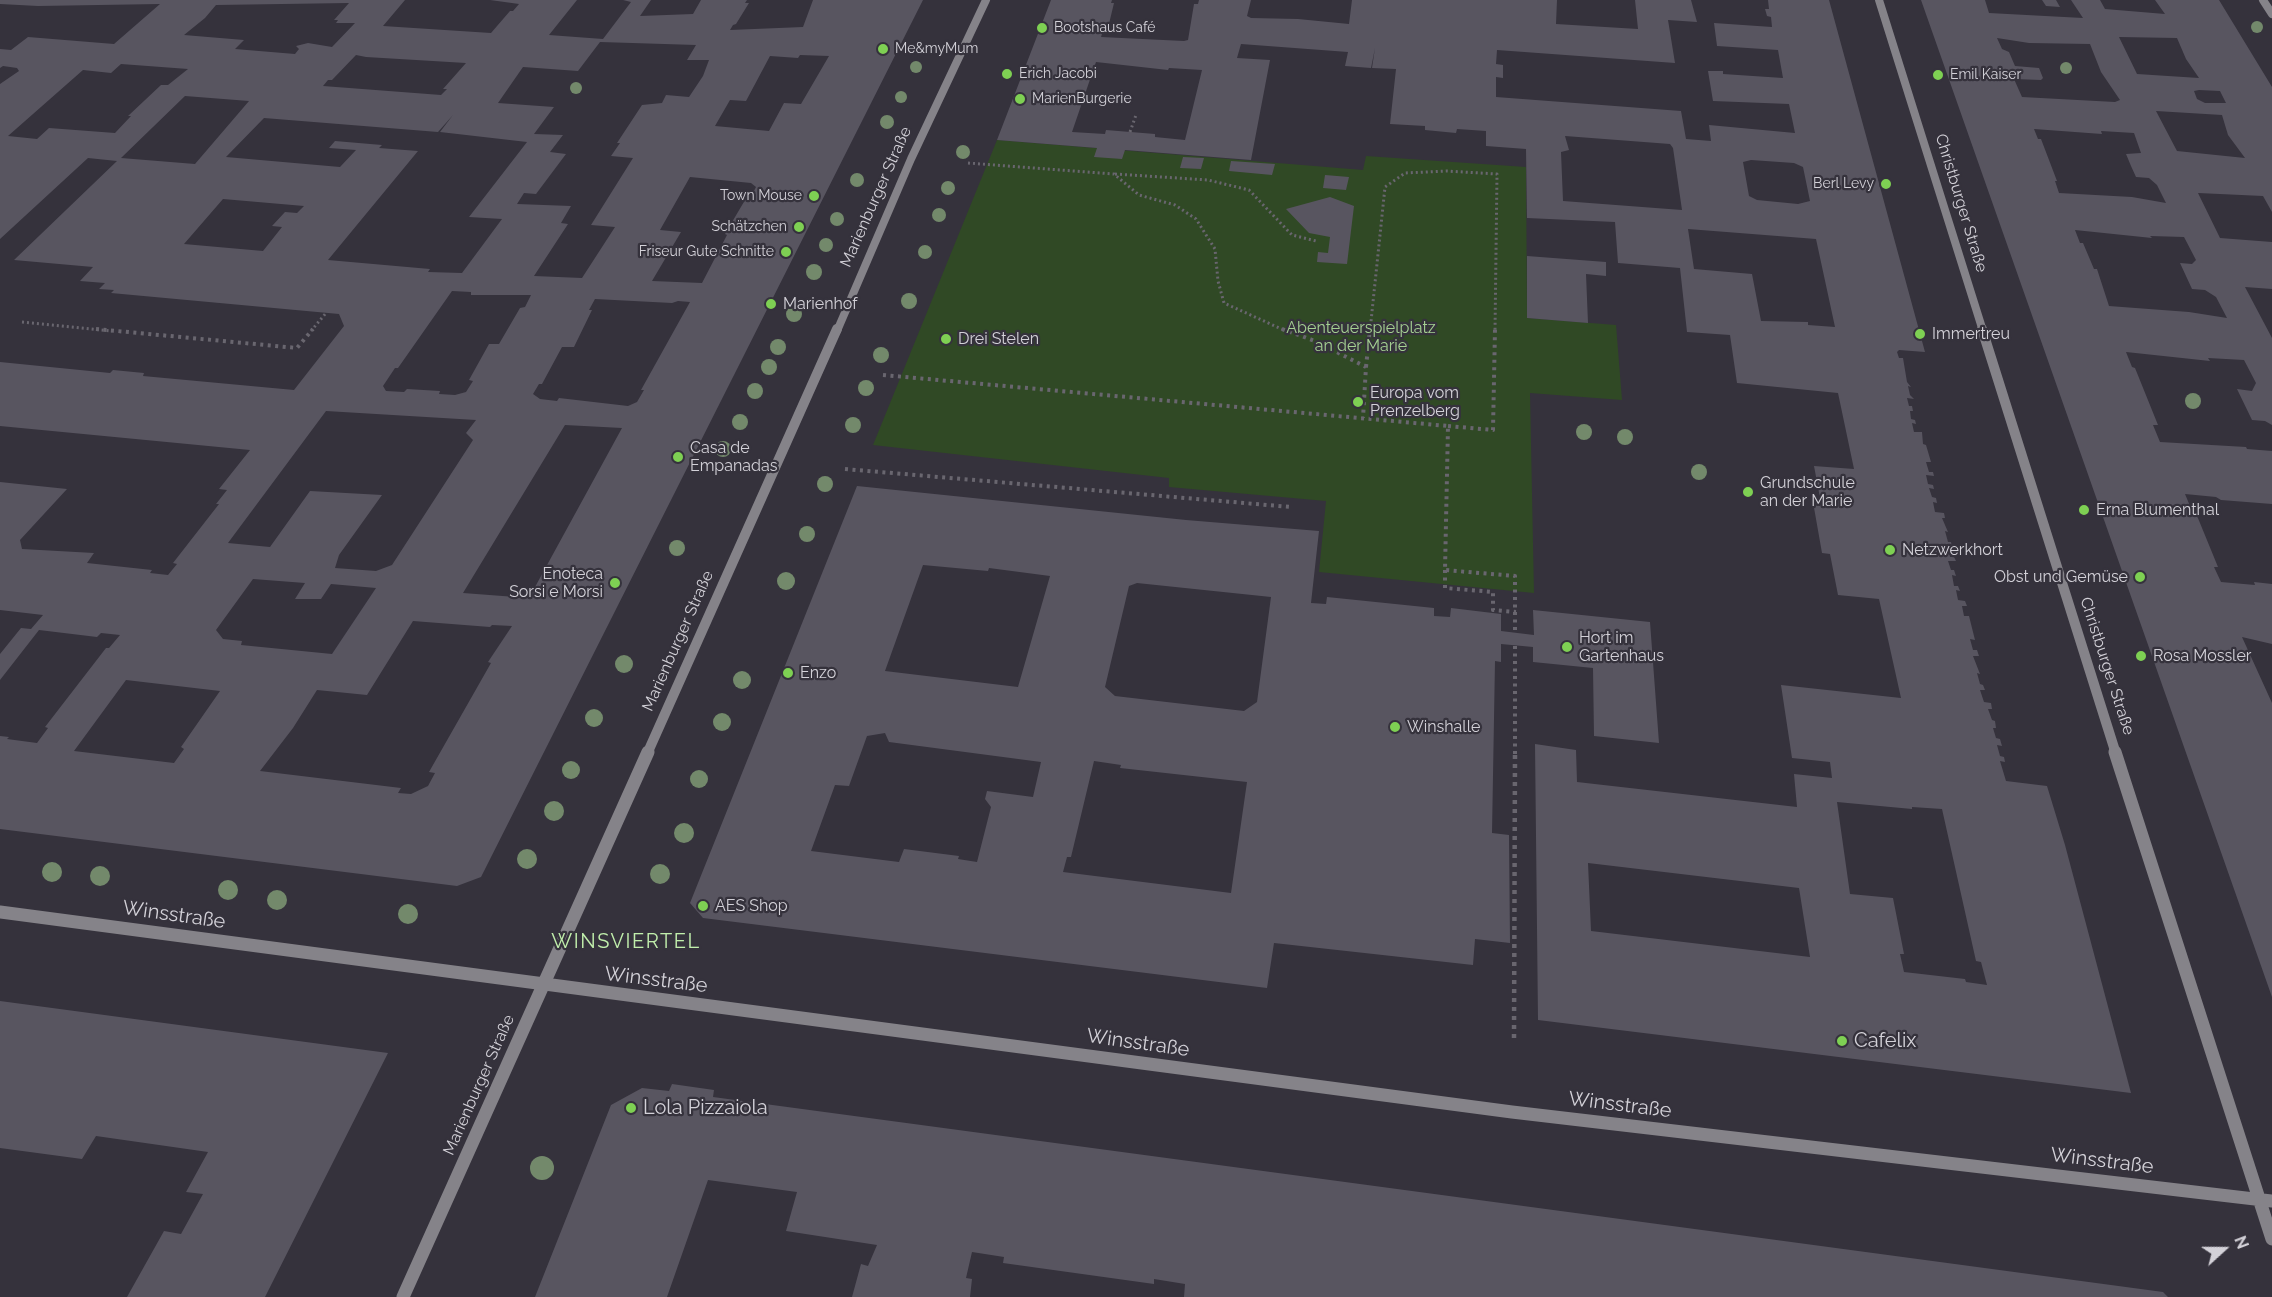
<!DOCTYPE html>
<meta charset="utf-8">
<style>
body{margin:0}
#map{position:relative;width:2272px;height:1297px;overflow:hidden;background:#35323c;font-family:Raleway,sans-serif}
canvas{display:block}
.north{position:absolute;left:2194px;top:1219px;width:60px;height:60px;-webkit-text-stroke:4px #35323c;paint-order:stroke;rotate:69deg;font-size:16px;font-weight:700;line-height:24px;text-align:center;color:#d3d1d8}
.north::after{content:'';display:block;margin:auto;width:21px;height:27px;background:#d3d1d8;clip-path:polygon(50% 0,100% 100%,50% 72%,0 100%)}
</style>
<div id="map">
<canvas width="2272" height="1297"></canvas>
<div class="north">N</div>
</div>
<script>
const context = document.querySelector('canvas').getContext('2d');
context.lineJoin = 'round';
function fill(path, color) { context.fillStyle = color; context.fill(path, 'evenodd'); }
const toPath = rows => new Path2D(rows.map(r => 'M' + r).join(''));
function strokePath(path, color, width, dash) { context.strokeStyle = color; context.lineWidth = width; context.lineCap = dash ? 'butt' : 'round'; context.setLineDash(dash || []); context.stroke(path); }
function label(font, color, halo, rows, align = 'center') {
  context.font = font + ' Raleway,sans-serif'; context.lineWidth = 4.5; context.setLineDash([]); context.textBaseline = 'middle'; context.strokeStyle = halo; context.fillStyle = color; for (const [text, x, y, turn = 0] of rows) {
    context.save(); context.translate(x, y); context.rotate((+turn || 0) * Math.PI / 180); context.textAlign = isNaN(turn) ? turn : align; if (halo) context.strokeText(text, 0, 0); context.fillText(text, 0, 0); context.restore();
  }
}
const green = toPath([
 [997,140,1363,170,1366,156,1526,167,1527,318,1616,325,1622,400,1530,393,1534,593,1319,572,1326,501,1169,487,1169,478,873,445]
]);
const building = toPath([
 [0,0,405,0,383,26,491,33,510,11,513,11,519,4,490,0,577,0,549,35,603,39,631,2,623,0,651,0,640,16,693,14,701,0,747,0,745,3,749,3,736,24,733,25,730,30,803,27,813,0,923,0,481,877,457,886,0,829,0,736,9,737,7,739,37,743,48,728,45,727,106,648,109,648,120,635,101,633,97,637,39,630,0,680,0,654,21,628,31,629,43,615,0,610,0,482,67,489,20,540,22,549,94,553,87,563,152,570,150,573,168,575,177,564,173,563,219,504,216,504,227,490,219,489,250,450,0,426,0,362,110,373,113,370,144,373,143,376,294,390,344,326,339,314,111,293,114,290,99,289,105,283,80,281,93,267,14,260,117,161,88,158,0,239,0,84,19,71,17,68,3,66,0,68,0,49,11,50,28,37,114,44,160,4,38,6,0,4],
 [349,3,334,20,338,20,336,23,355,23,332,47,308,43,296,46,299,49,295,54,235,49,244,40,184,35,205,18,216,5],
 [600,42,696,45,687,60,709,60,703,76,689,97,666,95,662,103,642,105,617,143,620,143,611,156,633,158,591,225,615,227,582,278,534,276,568,224,561,223,571,206,517,204,524,193,536,194,566,154,550,152,563,135,534,134,554,107,498,103,523,67,578,71],
 [356,55,366,57,466,63,443,89,447,89,441,95,323,86,328,80,332,80],
 [800,55,829,56,801,104,784,103,769,131,715,126,730,100,746,101,770,56,798,58],
 [121,64,188,69,168,85,161,85,128,116,131,116,115,133,49,128,37,139,8,136,83,70,111,73],
 [185,96,249,101,195,164,121,158],
 [453,115,440,132,527,142,469,217,502,219,462,273,428,272,430,269,328,260,418,151,379,148,382,145,335,141,329,148,356,150,340,167,226,157,264,118,438,132],
 [690,177,751,183,756,187,752,195,748,195,725,234,727,235,702,283,652,281,681,232,660,230],
 [223,199,304,206,297,213,285,212,272,226,282,227,263,251,184,244],
 [452,291,471,292,471,295,531,295,525,307,520,308,499,344,489,344,469,380,473,381,466,392,455,395,439,394,440,391,407,389,404,392,386,391,383,386,395,368,398,368],
 [595,299,672,303,678,301,690,302,641,390,644,390,637,402,628,406,559,398,557,401,540,399,533,394,539,384,542,384,562,347,574,347,592,310,589,310],
 [326,411,476,420,466,433,473,440,392,565,376,571,335,568,339,555,382,495,310,491,270,547,228,543],
 [565,425,622,428,529,598,463,593],
 [253,579,305,583,295,599,321,599,331,584,376,588,332,654,241,645,242,641,223,639,216,630],
 [413,621,490,627,492,625,512,626,488,662,491,663,429,772,435,773,428,786,411,794,398,793,401,788,260,771,293,728,317,690,367,695],
 [126,680,220,691,181,747,184,749,174,763,74,751],
 [1051,0,1112,0,1111,3,1114,3,1108,28,1104,28,1101,37,1184,41,1188,40,1194,4,1198,4,1199,0,1251,0,1247,16,1251,18,1298,19,1349,24,1352,0,1557,0,1556,24,1638,29,1635,0,1691,0,1697,22,1668,20,1675,63,1497,50,1496,64,1503,65,1503,78,1496,77,1496,97,1681,111,1686,139,1711,141,1709,125,1795,133,1789,104,1713,101,1708,71,1723,71,1723,74,1783,78,1778,50,1717,46,1714,23,1772,27,1771,17,1767,16,1765,9,1769,9,1768,0,1829,0,1925,352,1899,350,1897,352,1899,358,1903,358,1907,382,1911,387,1908,386,1910,395,1914,399,1907,398,1909,406,1912,406,1913,411,1910,411,1911,419,1915,420,1916,424,1912,423,1914,432,1922,432,1923,444,1926,445,1931,462,1926,462,1929,472,1933,472,1934,476,1926,475,1928,484,1933,485,1934,489,1929,488,1932,497,1936,498,1937,503,1933,502,1935,512,1944,513,1945,518,1942,518,1948,532,1945,531,1948,542,1951,542,1952,548,1949,547,1950,557,1954,557,1956,561,1948,561,1951,570,1954,570,1956,576,1952,575,1954,586,1958,586,1960,591,1956,590,1958,600,1965,601,1967,606,1962,606,1964,616,1969,616,1975,640,1970,639,1973,650,1977,650,1979,656,1973,656,1980,674,1977,673,1980,684,1983,685,1985,690,1980,690,1984,702,1991,703,1992,709,1988,709,1992,720,1995,721,1996,728,1993,728,1996,738,2000,739,2002,746,1997,745,2000,756,2004,757,2005,762,2000,761,2006,781,2047,786,2065,845,2131,1093,1538,1020,1535,744,1576,750,1577,782,1797,807,1794,774,1832,778,1830,762,1792,758,1781,685,1901,698,1879,599,1838,595,1830,554,1822,553,1813,502,1821,503,1814,466,1854,469,1838,393,1737,383,1730,335,1687,332,1680,268,1618,263,1615,222,1527,218,1526,149,1486,146,1486,131,1457,129,1456,133,1425,130,1425,126,1390,124,1396,69,1372,68,1375,48,1371,68,1345,66,1348,52,1241,44,1237,58,1270,60,1251,160,1125,150,1122,159,1094,157,1097,148,997,140],
 [1096,62,1168,70,1169,68,1202,70,1185,140,1155,137,1155,134,1106,130,1105,134,1072,132],
 [1565,136,1670,144,1673,148,1682,210,1563,201,1561,152,1569,150],
 [1751,160,1794,163,1803,167,1810,201,1798,204,1757,200,1749,196,1743,162],
 [1688,229,1816,239,1835,327,1808,325,1808,322,1761,321,1752,274,1694,269],
 [1837,802,1912,809,1912,807,1942,809,1976,961,1981,962,1987,985,1966,982,1965,979,1904,972,1900,954,1904,954,1893,898,1850,894],
 [1588,863,1799,888,1810,957,1591,931],
 [1921,0,1985,0,1989,13,2083,18,2071,0,2100,0,2105,9,2165,14,2155,0,2219,0,2272,87,2272,212,2263,196,2198,193,2220,238,2272,242,2272,289,2245,287,2272,338,2272,425,2265,421,2252,420,2237,389,2252,391,2256,383,2244,360,2208,358,2210,361,2126,352,2132,367,2135,368,2158,425,2153,425,2160,442,2246,447,2247,449,2272,451,2272,504,2221,500,2216,497,2185,494,2190,506,2193,506,2218,567,2214,567,2221,582,2255,585,2254,582,2272,584,2272,644,2242,637,2272,703,2272,997],
 [2119,37,2177,38,2186,59,2199,78,2137,74],
 [1997,38,2029,43,2090,44,2101,72,2120,100,2115,102,2022,97,2014,79,2041,80,2043,78,2039,68,2015,66,2009,52,2002,49],
 [2199,90,2220,91,2226,103,2205,103,2197,99,2194,91],
 [2156,111,2222,115,2228,135,2245,158,2177,151],
 [2034,129,2102,134,2101,131,2134,133,2141,153,2126,154,2131,166,2136,177,2149,178,2157,185,2166,203,2132,197,2059,193,2055,181,2057,181,2041,139,2038,139],
 [2075,230,2152,238,2150,236,2184,237,2196,260,2192,264,2180,263,2192,289,2205,290,2216,297,2227,318,2189,312,2109,306,2097,269,2094,269,2083,243,2080,243],
 [2042,0,2056,0,2060,7,2046,6],
 [1183,157,1204,158,1201,169,1180,168],
 [1231,161,1275,164,1272,175,1229,171],
 [1325,175,1349,177,1346,190,1323,188],
 [1330,197,1354,206,1347,264,1317,262,1318,252,1328,253,1330,237,1309,233,1286,209],
 [1527,256,1606,262,1606,276,1586,274,1588,323,1527,318],
 [857,486,1186,520,1319,531,1311,603,1326,604,1327,597,1434,608,1434,616,1450,617,1451,608,1501,614,1501,631,1534,635,1533,610,1650,622,1659,743,1594,736,1593,668,1533,662,1533,647,1501,644,1501,662,1495,661,1492,833,1509,835,1510,943,1475,939,1473,965,1274,943,1267,988,703,918,690,903],
 [923,565,988,571,989,568,1050,576,1018,687,885,671],
 [1137,583,1271,597,1257,702,1244,711,1115,696,1105,687,1129,586],
 [885,733,889,742,1041,762,1033,797,987,791,985,799,991,807,977,862,958,859,959,856,904,849,899,862,811,851,835,785,849,786,867,736],
 [1094,761,1121,765,1120,768,1247,782,1231,893,1063,872,1067,857,1071,857],
 [0,1001,388,1053,265,1297,127,1297,164,1231,181,1234,203,1194,186,1192,208,1152,96,1136,82,1159,0,1148],
 [672,1084,714,1090,713,1097,2163,1292,2168,1297,1184,1297,1185,1284,1154,1279,1154,1284,1003,1263,1004,1257,972,1252,966,1278,972,1279,970,1297,852,1297,861,1264,868,1266,877,1245,786,1231,797,1192,708,1180,667,1297,535,1297,611,1105,642,1088,669,1091]
]);
const pathFar2 = toPath([
 [1130,132,1136,115],
 [968,163,1114,174,1139,195,1175,205,1196,219,1215,249,1218,281,1224,303,1286,331],
 [1115,174,1208,180,1249,190,1292,235,1316,241],
 [22,322,112,331],
 [311,331,326,313],
 [1370,331,1385,187,1405,173,1446,171,1497,174,1495,331]
]);
const pathFar1 = toPath([
 [96,329,297,348,313,329],
 [1282,329,1315,341,1366,367,1363,418],
 [1366,367,1370,329],
 [883,375,1448,426,1445,570,1515,576,1515,633],
 [1448,426,1493,430,1495,329],
 [845,469,1291,507],
 [1445,570,1445,588,1493,592,1493,610,1516,612],
 [1515,754,1515,645]
]);
const path = toPath([
 [1514,1038,1515,752]
]);
const minorFar2 = toPath([
 [1879,0,1983,331],
 [2263,0,2272,14],
 [837,331,911,159,986,0]
]);
const minorFar1 = toPath([
 [1982,329,2116,754],
 [647,754,837,329]
]);
const minor = toPath([
 [2115,752,2272,1239],
 [0,912,1512,1112,2272,1201],
 [403,1297,648,752]
]);
const trees = [
 [2257,27,6],
 [916,67,6],
 [2066,68,6],
 [576,88,6],
 [901,97,6],
 [887,122,7],
 [963,152,7],
 [857,180,7],
 [948,188,7],
 [939,215,7],
 [837,219,7],
 [826,245,7],
 [925,252,7],
 [814,272,8],
 [909,301,8],
 [794,314,8],
 [778,347,8],
 [881,355,8],
 [769,367,8],
 [866,388,8],
 [755,391,8],
 [2193,401,8],
 [740,422,8],
 [853,425,8],
 [1584,432,8],
 [1625,437,8],
 [723,449,8],
 [1699,472,8],
 [825,484,8],
 [807,534,8],
 [677,548,8],
 [786,581,9],
 [624,664,9],
 [742,680,9],
 [594,718,9],
 [722,722,9],
 [571,770,9],
 [699,779,9],
 [554,811,10],
 [684,833,10],
 [527,859,10],
 [52,872,10],
 [660,874,10],
 [100,876,10],
 [228,890,10],
 [277,900,10],
 [408,914,10],
 [542,1168,12]
];
const markers = [
 [1042,28,6,"#7ed053"],
 [883,49,6,"#7ed053"],
 [1007,74,6,"#7ed053"],
 [1938,75,6,"#7ed053"],
 [1020,99,6,"#7ed053"],
 [1886,184,6,"#7ed053"],
 [814,196,6,"#7ed053"],
 [799,227,6,"#7ed053"],
 [786,252,6,"#7ed053"],
 [771,304,6,"#7ed053"],
 [1920,334,6,"#7ed053"],
 [946,339,6,"#7ed053"],
 [1358,402,6,"#7ed053"],
 [678,457,6,"#7ed053"],
 [1748,492,6,"#7ed053"],
 [2084,510,6,"#7ed053"],
 [1890,550,6,"#7ed053"],
 [2140,577,6,"#7ed053"],
 [615,583,6,"#7ed053"],
 [1567,647,6,"#7ed053"],
 [2141,656,6,"#7ed053"],
 [788,673,6,"#7ed053"],
 [1395,727,6,"#7ed053"],
 [703,906,6,"#7ed053"],
 [1842,1041,6,"#7ed053"],
 [631,1108,6,"#7ed053"]
];
const farPoinames = [
 ["Bootshaus Café",1054,28],
 ["Me&myMum",895,49],
 ["Erich Jacobi",1019,74],
 ["Emil Kaiser",1950,75],
 ["MarienBurgerie",1032,99],
 ["Berl Levy",1874,184,"right"],
 ["Town Mouse",802,196,"right"],
 ["Schätzchen",787,227,"right"],
 ["Friseur Gute Schnitte",774,252,"right"]
];
const streetNames = [
 ["Marienburger Straße",876,197,-66],
 ["Christburger Straße",1961,203,73],
 ["Marienburger Straße",678,641,-66],
 ["Christburger Straße",2107,666,72],
 ["Marienburger Straße",479,1085,-66]
];
const poiNames = [
 ["Marienhof",783,304],
 ["Immertreu",1932,334],
 ["Drei Stelen",958,339],
 ["Europa vom",1370,393],
 ["Prenzelberg",1370,411],
 ["Casa de",690,448],
 ["Empanadas",690,466],
 ["Grundschule",1760,483],
 ["an der Marie",1760,501],
 ["Erna Blumenthal",2096,510],
 ["Netzwerkhort",1902,550],
 ["Enoteca",603,574,"right"],
 ["Sorsi e Morsi",603,592,"right"],
 ["Obst und Gemüse",2128,577,"right"],
 ["Hort im",1579,638],
 ["Gartenhaus",1579,656],
 ["Rosa Mossler",2153,656],
 ["Enzo",800,673],
 ["Winshalle",1407,727],
 ["AES Shop",715,906]
];
const parkNames = [
 ["Abenteuerspielplatz",1361,328],
 ["an der Marie",1361,346]
];
const nearStreetnames = [
 ["Winsstraße",174,915,8],
 ["Winsstraße",656,980,7],
 ["Winsstraße",1138,1043,8],
 ["Winsstraße",1620,1105,7],
 ["Winsstraße",2102,1161,7]
];
const quarterNames = [
 ["WINSVIERTEL",626,942]
];
const nearPoinames = [
 ["Cafelix",1854,1041],
 ["Lola Pizzaiola",643,1108]
];
fill(green, '#304925');
fill(building, '#585560');
strokePath(pathFar2, '#69666f', 3, [2, 3]);
strokePath(pathFar1, '#69666f', 4, [3, 4.5]);
strokePath(path, '#69666f', 4.5, [4, 5]);
strokePath(minorFar2, '#858389', 8);
strokePath(minorFar1, '#858389', 10);
strokePath(minor, '#858389', 13);
context.fillStyle = '#73896b';
for (const [x, y, r] of trees) { context.beginPath(); context.arc(x, y, r, 0, 2 * Math.PI); context.fill(); }
for (const [x, y, r, color] of markers) { const dot = new Path2D(); dot.arc(x, y, r, 0, 2 * Math.PI); context.fillStyle = color; context.fill(dot); strokePath(dot, '#35323c', 2); }
label('14px', '#d3d1d8', '#35323c', farPoinames, 'left');
label('16px', '#d3d1d8', '#35323c', streetNames);
label('16px', '#d3d1d8', '#35323c', poiNames, 'left');
label('16px', '#a5d192', '#35323c', parkNames);
label('20px', '#d3d1d8', '#35323c', nearStreetnames);
context.letterSpacing = '1.5px';
label('20px', '#c1efac', '#35323c', quarterNames);
context.letterSpacing = '0px';
label('20px', '#d3d1d8', '#35323c', nearPoinames, 'left');
</script>
